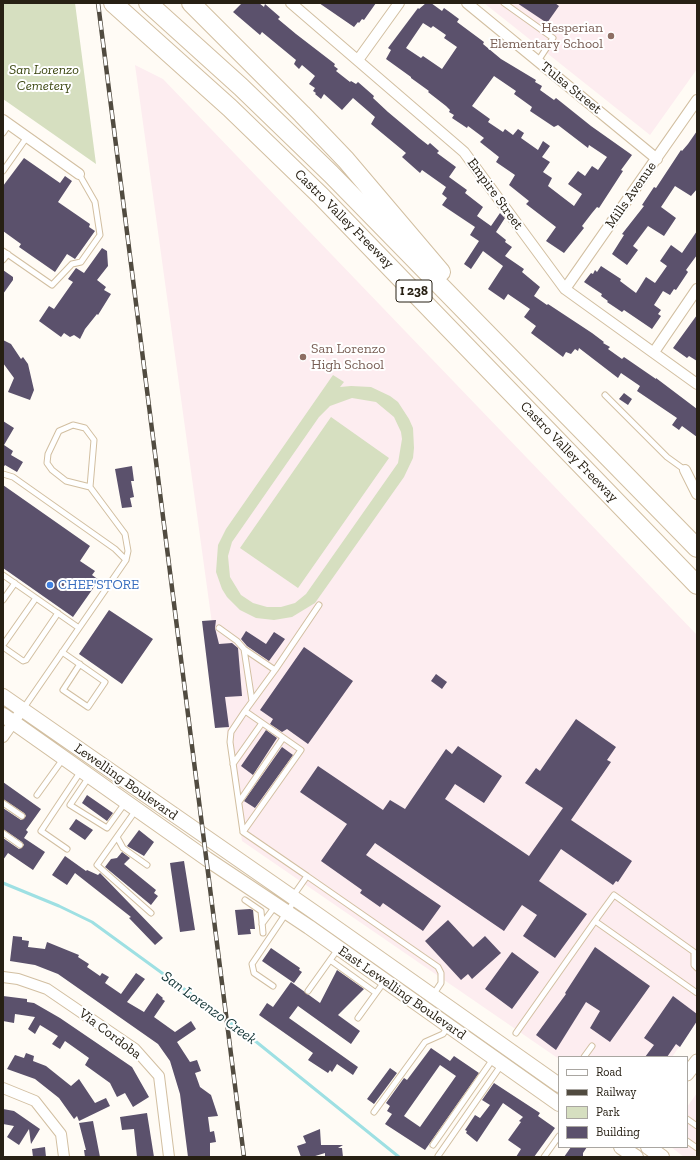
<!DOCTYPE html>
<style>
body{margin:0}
#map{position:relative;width:700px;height:1160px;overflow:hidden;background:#fffbf5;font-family:"Zilla Slab",serif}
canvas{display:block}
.frame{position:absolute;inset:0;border:4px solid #272014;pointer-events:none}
.legend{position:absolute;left:558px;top:1056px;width:130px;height:92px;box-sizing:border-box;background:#fff;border:1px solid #a9a6a1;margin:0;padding:5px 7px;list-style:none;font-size:12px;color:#272014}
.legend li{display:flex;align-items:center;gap:8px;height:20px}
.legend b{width:20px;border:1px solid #a9a6a1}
</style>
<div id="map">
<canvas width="700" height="1160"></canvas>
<div class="frame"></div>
<ul class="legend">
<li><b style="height:5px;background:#fff"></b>Road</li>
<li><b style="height:5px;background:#514b40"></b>Railway</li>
<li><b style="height:11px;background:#d6dfc0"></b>Park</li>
<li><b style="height:11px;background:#5b516c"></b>Building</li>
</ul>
</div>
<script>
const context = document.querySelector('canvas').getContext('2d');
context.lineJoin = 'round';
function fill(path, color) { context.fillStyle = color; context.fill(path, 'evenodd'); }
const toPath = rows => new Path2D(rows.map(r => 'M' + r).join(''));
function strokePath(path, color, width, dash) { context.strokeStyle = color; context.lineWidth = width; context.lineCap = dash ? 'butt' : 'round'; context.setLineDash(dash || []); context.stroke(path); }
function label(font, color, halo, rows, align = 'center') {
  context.font = font + ' "Zilla Slab",serif'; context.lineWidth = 4; context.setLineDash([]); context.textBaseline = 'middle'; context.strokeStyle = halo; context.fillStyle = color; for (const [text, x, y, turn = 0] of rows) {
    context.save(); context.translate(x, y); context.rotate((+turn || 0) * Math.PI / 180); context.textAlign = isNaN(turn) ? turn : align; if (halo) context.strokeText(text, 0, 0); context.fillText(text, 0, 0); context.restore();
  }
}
const education = toPath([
 [484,3,697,3,697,69,650,135],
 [135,65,163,79,697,635,697,1022,672,1057,559,1057,559,1059,242,841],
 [697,1093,697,1157,684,1157,671,1147,687,1147,687,1107]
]);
const green = toPath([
 [3,3,75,3,96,164,3,99],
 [333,375,344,382,340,387,351,386,371,387,390,396,398,402,409,419,413,428,414,448,413,458,404,477,315,603,292,617,274,620,256,618,240,610,227,597,222,589,216,572,218,545,226,529],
 [352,398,376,402,394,417,401,432,402,439,398,463,306,594,295,603,281,607,267,607,253,603,241,595,230,577,228,556,232,542,319,417,330,406],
 [331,417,389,458,298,588,240,548]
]);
const stream = toPath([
 [3,883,59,906,92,922,254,1040,399,1157]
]);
const building = toPath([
 [242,3,259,3,264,7,265,4,280,17,278,19,296,34,335,64,334,66,338,69,336,71,350,82,351,81,356,84,358,82,374,96,373,98,388,112,419,138,428,145,430,143,439,151,437,153,456,167,449,177,467,190,465,193,483,207,477,216,491,226,500,213,505,218,496,232,506,240,505,242,512,247,505,256,524,269,522,272,540,287,534,296,547,305,548,304,592,333,604,342,603,343,610,347,608,349,622,359,624,357,656,379,656,378,697,409,697,437,682,426,679,430,672,425,677,418,637,391,640,386,621,373,618,378,579,348,578,351,575,349,571,354,566,352,563,357,531,333,536,326,524,317,530,309,508,294,504,300,488,289,503,266,483,251,471,269,464,264,479,241,470,235,475,227,442,205,447,198,442,194,446,187,422,170,420,173,402,157,406,153,371,124,375,117,353,98,342,110,324,94,321,99,315,94,316,93,313,91,315,88,309,84,315,76,302,65,299,69,294,64,296,60,262,32,260,35,233,12],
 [319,3,376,3,364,20,362,19,359,23,358,22,354,27],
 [426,3,431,3,442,11,444,8,451,13,459,19,457,22,484,42,483,44,501,59,536,80,535,82,542,86,540,90,554,100,556,98,591,126,632,155,621,170,623,171,599,208,597,207,592,213,582,226,584,228,564,253,546,241,556,227,526,204,529,201,509,185,515,175,496,162,499,157,480,142,484,138,468,126,467,128,452,118,454,115,449,112,450,110,446,106,428,92,429,91,411,78,411,77,386,59,391,50,388,48,418,8,419,9],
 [423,23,431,28,433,26,446,35,444,38,457,47,442,69,423,56,421,58,406,48],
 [494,76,516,91,514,94,532,107,530,111,554,127,558,125,588,148,589,145,607,157,598,170,592,166,585,176,578,171,568,184,582,194,574,206,548,186,552,178,543,172,550,162,542,157,550,146,543,141,538,150,521,138,524,133,518,129,513,135,505,129,503,132,488,122,490,119,472,106],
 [517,3,555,3,559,6,547,23],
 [697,131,697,189,691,196,675,186,661,207,676,218,664,236,648,226,633,246,638,250,627,265,612,254,624,235,622,234,644,206,642,205,654,187,656,188,681,150,682,151,688,144],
 [24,158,60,183,65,176,72,181,58,202,90,224,89,227,95,231,75,259,67,254,55,272,19,247,21,244,3,231,3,186],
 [697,231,697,255,686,270,688,272,676,290,674,289,670,295,663,291,654,305,661,310,658,314,661,316,652,329,624,310,622,312,607,302,608,301,601,296,602,294,584,282,591,273,593,274,595,270,597,272,601,266,621,279,620,281,636,293,646,277,655,283,667,266,660,261,671,245,682,253],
 [102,248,107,251,108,266,97,280,106,287,104,290,111,294,98,315,97,314,85,329,80,339,74,335,70,337,64,333,61,337,39,321,49,306,54,309,73,282,68,279,76,268,84,273],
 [3,270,13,277,13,280,3,294],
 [697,315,697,361,689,356,687,358,673,348],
 [3,340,11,344,21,359,23,357,28,364,34,390,30,400,8,392,14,378,3,363],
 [624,393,632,399,628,405,619,399],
 [3,421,14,428,4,445,13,451,11,455,23,462,17,472,5,465,3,468],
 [132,466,134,481,131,481,134,497,130,498,132,507,122,508,115,469],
 [3,485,90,546,80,561,95,571,92,575,99,580,73,617,3,568],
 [109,610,153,639,122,684,79,654],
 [216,620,215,628,219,644,232,643,238,648,242,696,225,697,229,727,215,728,202,621],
 [246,631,266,644,274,632,285,639,269,661,247,646,241,639],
 [304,647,353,681,308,744,287,729,282,732,270,724,273,719,260,710],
 [436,674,447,682,442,689,431,681],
 [576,719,616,747,607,760,611,762,571,820,632,861,618,882,616,881,613,885,561,849,539,881,587,914,555,958,523,936,537,915,522,905,504,931,375,843,366,855,441,906,423,931,383,903,380,907,360,893,362,890,321,861,347,824,300,792,318,766,383,810,390,800,405,809,446,749,452,754,458,746,502,776,484,803,455,784,445,799,529,856,563,808,525,783,536,768,540,771],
 [266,730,277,738,253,775,241,766],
 [282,747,293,755,255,808,244,801],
 [3,782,41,809,26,830,28,832,24,838,45,852,33,870,8,853,3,860,3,838,19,849,24,845,22,842,3,829,3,808,21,820,26,816,24,813,3,799],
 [87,795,113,813,107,821,82,803],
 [76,819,93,830,85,840,69,829],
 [139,830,154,842,144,856,127,846],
 [122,852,130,858,124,864,156,890,154,893,158,896,151,905,105,867,111,859,117,858],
 [65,856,86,871,87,870,98,875,100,873,163,938,155,945,129,918,131,917,75,873,67,885,52,875],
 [184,861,195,930,180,932,170,863],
 [250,909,253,910,255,929,250,929,251,934,238,935,235,910],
 [448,920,473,947,485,936,501,953,472,979,468,974,461,980,425,941],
 [13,936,22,937,22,940,29,941,28,947,45,949,47,942,79,955,78,957,89,964,87,967,100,976,102,973,109,977,105,983,121,994,136,973,145,979,127,1002,144,1012,157,993,163,998,162,999,165,1001,154,1017,175,1032,191,1021,196,1029,177,1042,190,1062,197,1060,201,1071,195,1073,200,1087,211,1095,218,1116,208,1117,210,1132,214,1131,216,1142,210,1143,210,1156,188,1157,180,1094,170,1061,158,1044,58,974,35,965,10,961],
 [595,947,650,986,610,1042,590,1028,600,1011,586,1002,556,1050,536,1035,566,994,565,993],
 [271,948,300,968,299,970,302,972,294,983,262,961],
 [512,952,539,972,512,1009,485,989],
 [337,970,364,989,338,1015,360,1031,351,1044,298,1006,289,1018,358,1067,353,1075,337,1064,332,1072,330,1070,328,1073,308,1060,313,1053,259,1015,267,1003,273,1007,291,982,320,1003],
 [3,996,27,999,27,1002,34,1003,60,1018,132,1067,149,1097,133,1107,125,1093,117,1097,110,1083,85,1065,89,1058,82,1053,65,1041,60,1049,52,1044,58,1036,40,1025,35,1034,28,1029,35,1017,15,1014,14,1023,3,1021],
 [673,996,697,1014,697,1021,680,1047,676,1044,667,1057,645,1057,654,1045,644,1038],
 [431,1048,450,1061,454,1056,479,1073,425,1150,385,1124,392,1114,387,1111,390,1106,386,1103,404,1078,407,1080],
 [440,1065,456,1076,420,1127,404,1116],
 [26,1053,34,1056,33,1061,46,1066,71,1086,79,1079,95,1103,106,1098,110,1106,79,1121,77,1116,74,1119,59,1098,35,1079,7,1069,15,1055,24,1058],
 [390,1068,397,1073,374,1104,367,1099],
 [494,1083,540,1113,538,1116,555,1128,534,1157,516,1157,521,1149,508,1140,521,1122,519,1121,523,1117,503,1103,477,1142,466,1133,467,1131,465,1130,475,1115,480,1118,490,1105,482,1100],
 [3,1109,14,1111,40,1129,31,1144,29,1129,19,1145,7,1137,14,1126,3,1124],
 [147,1113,154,1157,137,1157,134,1129,122,1130,120,1117],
 [93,1121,100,1157,85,1157,84,1150,86,1150,79,1123],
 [320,1129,321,1145,343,1145,338,1148,342,1148,343,1157,325,1157,325,1153,312,1157,301,1157,297,1146,306,1143,303,1136],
 [45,1147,46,1157,33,1157,32,1149],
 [571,1147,587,1147,583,1153,583,1157,564,1157]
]);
const service = toPath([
 [504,3,553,38,538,61],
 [3,133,9,124],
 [3,171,27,137],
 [3,251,52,285,72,264,81,262,100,235,95,202,79,174],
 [3,260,8,254],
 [605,395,667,457,685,470],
 [3,474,13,477,115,549,126,560,23,709],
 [90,487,66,481,52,470,47,463,48,454,59,431,73,425,85,428,94,440,90,487,125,534,128,551,126,560],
 [3,575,79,628],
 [3,600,15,583],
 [219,628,237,641,244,649,275,670,245,711],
 [3,645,36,598],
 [3,647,23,661,26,660,58,613],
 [244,649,252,701],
 [62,652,105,682,88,707,63,690,80,664],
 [275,670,319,605],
 [233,764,262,723],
 [89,777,70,805,107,828,125,803],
 [37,795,63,759],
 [239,802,283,738],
 [3,803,22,816],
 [136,810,97,865,151,913],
 [243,832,301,750,245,711,231,732,230,742,243,832,307,876,293,896],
 [3,833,20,845],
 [117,837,123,848,147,865],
 [67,849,41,831,81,771],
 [307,876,438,967,441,973,441,983,433,995],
 [245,900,261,911,263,933],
 [262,924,276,905],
 [330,960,376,993],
 [697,968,694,965,694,952,614,895,595,921,697,993],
 [273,986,254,973,252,964,295,900],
 [308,991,338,949],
 [358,1018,384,982],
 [516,1033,595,921],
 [584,1057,592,1046],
 [374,1112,425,1042,443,1034,448,1027],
 [687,1119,697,1126],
 [687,1141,697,1148],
 [433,1145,493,1059],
 [438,1156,502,1064],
 [544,1157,559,1136]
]);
const minor = toPath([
 [291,3,464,152,565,289,697,384],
 [467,3,657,159],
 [358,60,399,3],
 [3,120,79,174],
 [565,289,697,100],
 [654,352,697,289],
 [685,470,697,494],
 [3,737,22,710],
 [3,977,18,979,47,989,135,1049,159,1076,169,1157],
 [3,1088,35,1101,61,1134,64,1157]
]);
const tertiary = toPath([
 [687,1074,697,1061]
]);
const secondary = toPath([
 [3,696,314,912,559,1085],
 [3,715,207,859,309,927,559,1104],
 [621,1147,636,1157],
 [648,1147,662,1157]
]);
const motorway = toPath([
 [113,3,230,108,321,196,697,585],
 [148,3,241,87,331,174,697,548],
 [191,3,302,114,346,160,441,272]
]);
const rail = toPath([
 [98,3,244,1157]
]);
const markers = [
 [611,36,4,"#8d6e63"],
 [303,357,4,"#8d6e63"],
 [50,585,4,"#3f7fe0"]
];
const shields = [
 [414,291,36]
];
const shieldNames = [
 ["I 238",414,291]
];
const educationNames = [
 ["Hesperian",603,28],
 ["Elementary School",603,44],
 ["San Lorenzo",311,349,"left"],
 ["High School",311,365,"left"]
];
const parkNames = [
 ["San Lorenzo",44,70],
 ["Cemetery",44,86]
];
const streetNames = [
 ["Tulsa Street",571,88,39],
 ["Empire Street",495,194,54],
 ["Mills Avenue",631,195,-55],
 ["Castro Valley Freeway",344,219,45],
 ["Castro Valley Freeway",569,452,46],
 ["Lewelling Boulevard",126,782,35],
 ["East Lewelling Boulevard",402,993,35],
 ["Via Cordoba",110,1034,37]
];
const shopNames = [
 ["CHEF'STORE",58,585]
];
const waterNames = [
 ["San Lorenzo Creek",209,1008,36]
];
fill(education, '#fdedf0');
fill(green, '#d6dfc0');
strokePath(stream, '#9ee0e3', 3);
fill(building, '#5b516c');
strokePath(service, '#d2bfa1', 7);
strokePath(minor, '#d2bfa1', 12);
strokePath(tertiary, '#d2bfa1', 15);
strokePath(secondary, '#d2bfa1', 16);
strokePath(motorway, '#d2bfa1', 20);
strokePath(service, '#fff', 5);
strokePath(minor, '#fff', 10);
strokePath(tertiary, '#fff', 13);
strokePath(secondary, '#fff', 14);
strokePath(motorway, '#fff', 18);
strokePath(rail, '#514b40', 4.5);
strokePath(rail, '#fff', 3, [9]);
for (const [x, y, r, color] of markers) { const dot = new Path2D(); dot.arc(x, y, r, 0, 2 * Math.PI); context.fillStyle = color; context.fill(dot); strokePath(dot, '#fff', 1.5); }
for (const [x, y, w] of shields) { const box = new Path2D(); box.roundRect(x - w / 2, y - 11, w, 22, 3); context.fillStyle = '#fff'; context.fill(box); strokePath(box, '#272014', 1); }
label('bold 13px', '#272014', null, shieldNames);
label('14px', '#785e54', '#fff', educationNames, 'right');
label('italic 14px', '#3b460f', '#fff', parkNames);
label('14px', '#272014', '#fff', streetNames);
label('14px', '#366cbe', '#fff', shopNames, 'left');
label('italic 15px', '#103233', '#fff', waterNames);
</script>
